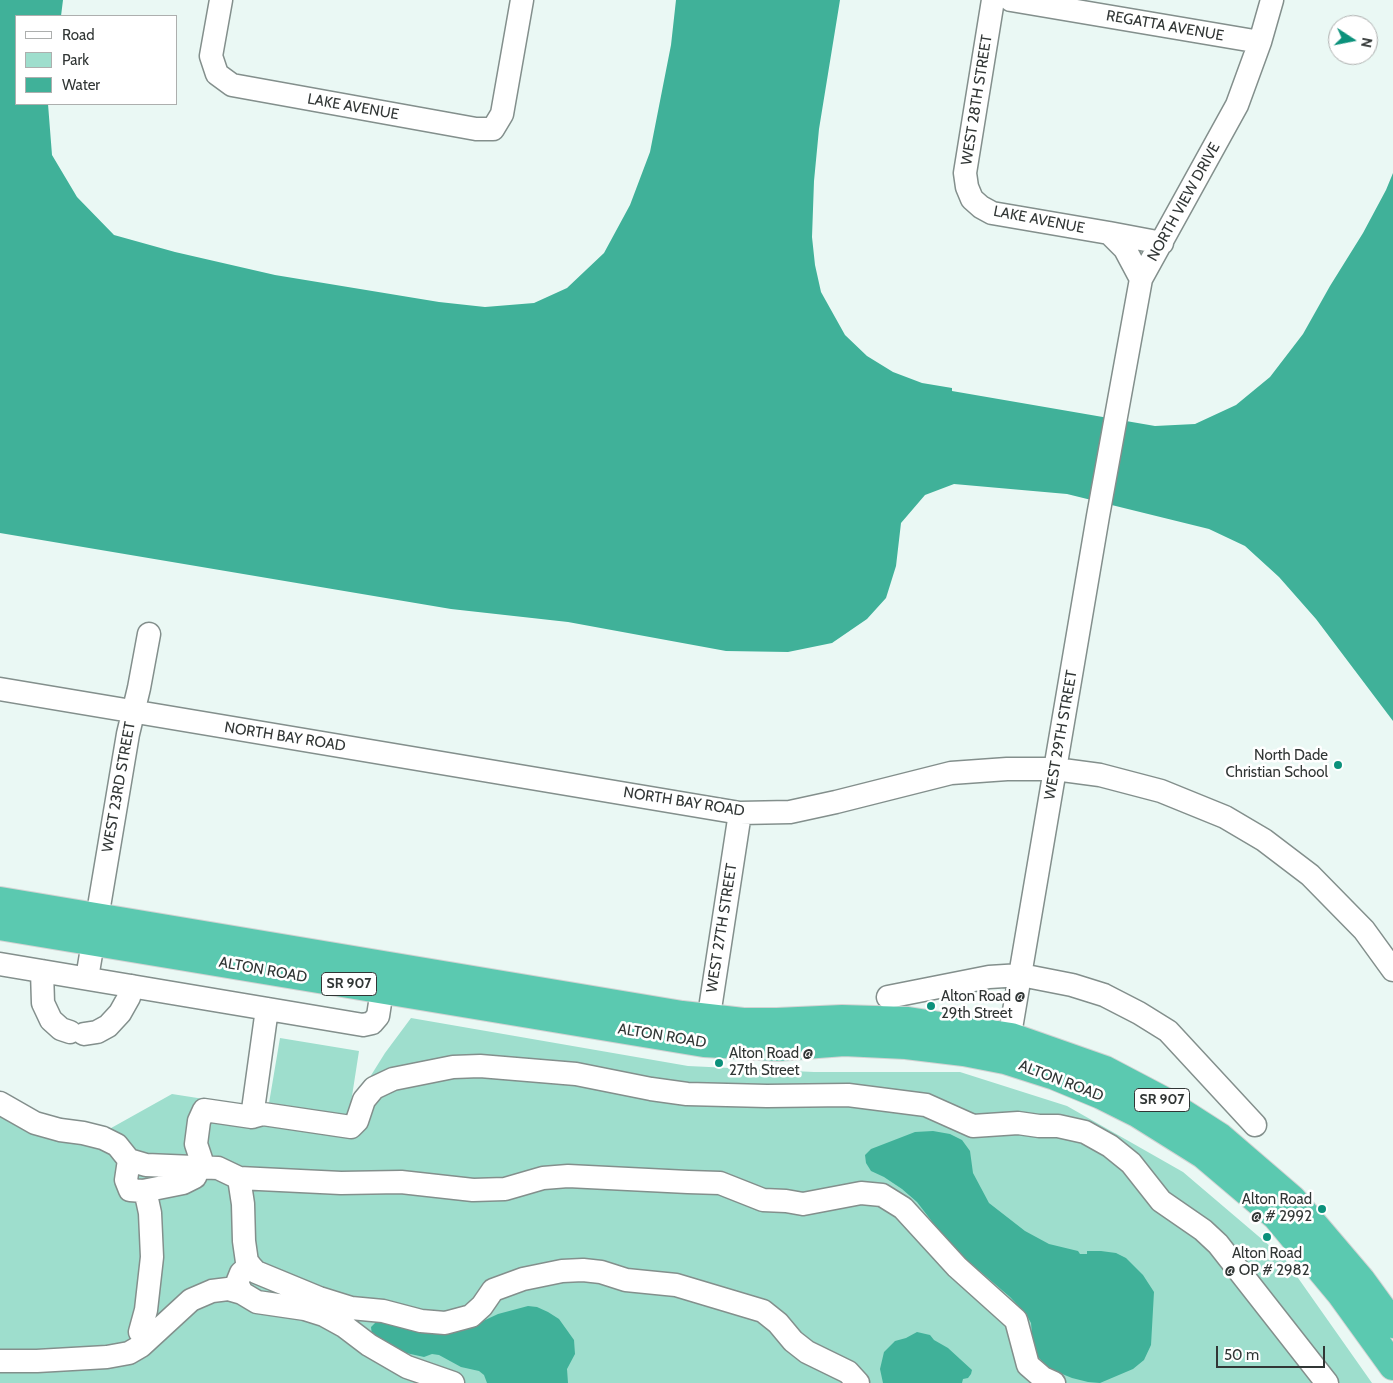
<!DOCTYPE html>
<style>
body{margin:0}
#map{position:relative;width:1393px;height:1383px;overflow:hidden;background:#eaf8f4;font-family:Cabin,sans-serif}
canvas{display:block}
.legend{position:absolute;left:15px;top:15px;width:162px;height:90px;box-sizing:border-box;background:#fff;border:1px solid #adafae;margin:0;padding:6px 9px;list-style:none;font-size:15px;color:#313635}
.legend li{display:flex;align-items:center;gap:10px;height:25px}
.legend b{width:25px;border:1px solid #adafae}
.north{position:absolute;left:1328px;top:15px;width:50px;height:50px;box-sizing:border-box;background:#fff;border:1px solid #adafae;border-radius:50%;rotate:101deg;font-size:14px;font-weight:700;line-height:20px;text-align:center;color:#313635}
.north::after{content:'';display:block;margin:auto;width:18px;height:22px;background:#0b917b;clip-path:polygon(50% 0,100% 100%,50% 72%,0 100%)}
.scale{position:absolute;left:1216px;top:1346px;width:109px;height:22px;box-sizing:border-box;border:2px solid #313635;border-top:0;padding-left:6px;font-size:15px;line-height:18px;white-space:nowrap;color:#313635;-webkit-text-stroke:4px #fff;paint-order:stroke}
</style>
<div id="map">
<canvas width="1393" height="1383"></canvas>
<ul class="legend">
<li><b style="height:6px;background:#fff"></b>Road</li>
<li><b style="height:14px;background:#9edecd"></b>Park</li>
<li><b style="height:14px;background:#40b199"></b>Water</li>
</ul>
<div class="north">N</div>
<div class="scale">50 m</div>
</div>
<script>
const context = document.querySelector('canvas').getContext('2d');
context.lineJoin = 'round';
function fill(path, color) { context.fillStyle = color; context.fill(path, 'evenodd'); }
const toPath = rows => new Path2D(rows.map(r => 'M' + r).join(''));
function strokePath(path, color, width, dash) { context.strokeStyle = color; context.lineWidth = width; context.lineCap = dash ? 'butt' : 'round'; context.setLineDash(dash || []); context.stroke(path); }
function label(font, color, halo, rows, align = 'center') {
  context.font = font + ' Cabin,sans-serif'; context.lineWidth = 5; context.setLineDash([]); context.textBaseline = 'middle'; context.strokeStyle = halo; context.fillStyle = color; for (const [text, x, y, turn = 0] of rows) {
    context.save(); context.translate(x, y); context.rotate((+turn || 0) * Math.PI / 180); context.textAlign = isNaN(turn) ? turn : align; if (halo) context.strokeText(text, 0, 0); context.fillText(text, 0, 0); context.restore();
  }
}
const green = toPath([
 [411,1018,688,1066,814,1072,960,1072,1067,1106,1183,1172,1284,1258,1372,1383,0,1383,0,1095,40,1120,104,1132,172,1094,268,1109,280,1038,359,1051,350,1109,385,1053]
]);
const water = toPath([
 [0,0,63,0,61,16,16,16,16,104,48,104,52,155,77,197,114,235,175,252,275,275,439,302,485,307,534,303,567,288,604,253,630,205,650,152,671,45,676,0,840,0,819,129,814,181,812,237,815,265,821,292,845,335,867,356,893,372,922,383,952,388,952,391,1155,426,1195,424,1236,405,1270,377,1303,334,1330,286,1363,233,1386,190,1393,173,1393,721,1316,619,1279,577,1245,546,1209,529,1067,494,954,484,925,495,901,523,896,566,886,598,867,619,832,643,788,652,726,651,568,622,451,609,0,533],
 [933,1131,950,1134,962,1140,970,1151,973,1173,989,1203,1025,1231,1049,1244,1078,1251,1080,1254,1087,1254,1087,1251,1101,1251,1116,1253,1126,1258,1143,1275,1154,1292,1151,1345,1144,1360,1133,1369,1100,1383,1088,1382,1072,1378,1045,1367,1045,1364,1037,1356,1033,1346,1031,1323,1026,1314,1010,1297,968,1261,947,1241,917,1202,902,1189,884,1177,871,1171,866,1163,865,1155,871,1149,915,1132],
 [528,1306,537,1307,548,1312,559,1319,574,1340,575,1354,567,1369,568,1383,487,1383,484,1375,479,1371,461,1367,439,1355,432,1354,424,1357,397,1351,372,1336,371,1327,376,1322,382,1321,408,1326,432,1334,443,1333,468,1328,498,1314],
 [917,1332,930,1335,934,1340,948,1348,972,1370,971,1374,968,1378,963,1379,962,1383,883,1383,880,1369,884,1352,895,1341,906,1338]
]);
const minor = toPath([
 [221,0,211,56,217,74,232,85,476,129,493,129,502,114,522,0],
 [993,0,965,173,967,187,972,199,981,207,992,213,1109,233,1125,249,1141,279],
 [1011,0,1260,42],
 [1109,233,1162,243],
 [0,689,740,813,790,812,836,802,951,773,1007,769,1055,769,1100,775,1161,791,1225,817,1264,840,1310,875,1364,930,1393,970],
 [0,964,363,1025,372,1023,378,1016,382,990],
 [42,971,43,1003,51,1020,61,1029,70,1032],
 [87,978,128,734,139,688,149,634],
 [888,997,989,977,1021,975,1072,985,1104,995,1139,1013,1168,1031,1255,1125],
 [84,1034,97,1032,108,1026,120,1013,129,997,132,986],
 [706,1035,740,813],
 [1007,1052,1098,516,1141,279,1237,105,1260,42,1272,0],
 [0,1103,35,1123,60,1130,83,1133,103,1138,117,1145,129,1160,146,1165,218,1168,239,1178,341,1183,401,1182,473,1190,505,1189,543,1178,568,1176,688,1182,720,1183,763,1200,786,1201,803,1204,861,1193,882,1195,903,1208,957,1267,1016,1320,1028,1365,1043,1378,1054,1383],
 [252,1117,267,1009],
 [129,1160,126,1180,130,1190,143,1191,183,1183,195,1177,199,1167],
 [204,1168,196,1144,199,1121,204,1110,252,1117,263,1114,351,1127,357,1121,364,1100,374,1088,393,1079,453,1067,480,1066,576,1074,651,1089,687,1094,767,1096,848,1095,926,1105,973,1126,1018,1123,1039,1126,1058,1126,1085,1132,1110,1146,1131,1163,1161,1201,1203,1230,1218,1244,1327,1383],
 [239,1178,243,1204,244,1241,247,1262,256,1272,319,1298,351,1308,383,1311,421,1321,445,1323,471,1316,482,1306,493,1290,523,1279,562,1271,583,1270,601,1272,626,1280,676,1285,763,1311,778,1323,793,1341,807,1352,848,1372,858,1383],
 [250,1265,241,1273,237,1283,242,1293,257,1302,305,1309,324,1315,344,1326,369,1345,407,1367,453,1383],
 [140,1332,146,1310,152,1257,150,1213,147,1199,143,1191],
 [0,1361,37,1361,107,1357,129,1353,141,1346,191,1300,212,1291,228,1289,242,1293]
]);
const highway = toPath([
 [0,901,682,1015,743,1022,777,1022,842,1019,908,1021,1011,1037,1105,1070,1164,1101,1220,1137,1292,1199,1361,1280,1393,1324],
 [0,926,704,1043,778,1047,844,1042,906,1045,964,1052,1005,1060,1055,1076,1101,1095,1137,1113,1204,1155,1276,1216,1341,1294,1393,1366]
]);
const markers = [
 [1338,765,5,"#0b917b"],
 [931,1006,5,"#0b917b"],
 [719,1063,5,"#0b917b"],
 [1322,1209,5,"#0b917b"],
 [1267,1237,5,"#0b917b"]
];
const shields = [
 [349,984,55],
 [1162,1100,55]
];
const shieldNames = [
 ["SR 907",349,984],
 ["SR 907",1162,1100]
];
const streetNames = [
 ["REGATTA AVENUE",1165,26,10],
 ["WEST 28TH STREET",977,100,-81],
 ["LAKE AVENUE",353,107,10],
 ["NORTH VIEW DRIVE",1184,202,-61],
 ["LAKE AVENUE",1039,220,11],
 ["WEST 29TH STREET",1061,735,-80],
 ["NORTH BAY ROAD",285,737,9],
 ["WEST 23RD STREET",119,787,-80],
 ["NORTH BAY ROAD",684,802,9],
 ["WEST 27TH STREET",722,928,-81],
 ["ALTON ROAD",263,970,10],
 ["ALTON ROAD",662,1036,9],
 ["ALTON ROAD",1061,1081,21]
];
const poiNames = [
 ["North Dade",1328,756],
 ["Christian School",1328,773],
 ["Alton Road @",941,997,"left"],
 ["29th Street",941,1014,"left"],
 ["Alton Road @",729,1054,"left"],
 ["27th Street",729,1071,"left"],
 ["Alton Road",1312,1200],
 ["@ # 2992",1312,1217],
 ["Alton Road",1267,1254,"center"],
 ["@ OP # 2982",1267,1271,"center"]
];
fill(green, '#9edecd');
fill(water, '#40b199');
strokePath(minor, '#838f8c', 25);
strokePath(highway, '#d2d3d3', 30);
strokePath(minor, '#fff', 22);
strokePath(highway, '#5bc9b0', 28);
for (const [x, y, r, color] of markers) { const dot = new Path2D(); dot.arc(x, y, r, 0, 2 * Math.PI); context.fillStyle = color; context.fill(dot); strokePath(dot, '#fff', 2); }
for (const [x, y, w] of shields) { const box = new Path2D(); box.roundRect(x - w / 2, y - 11.5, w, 23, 4); context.fillStyle = '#fff'; context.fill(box); strokePath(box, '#313635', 1); }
label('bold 14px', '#313635', null, shieldNames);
label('15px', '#313635', '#fff', streetNames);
label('15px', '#313635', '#fff', poiNames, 'right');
</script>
